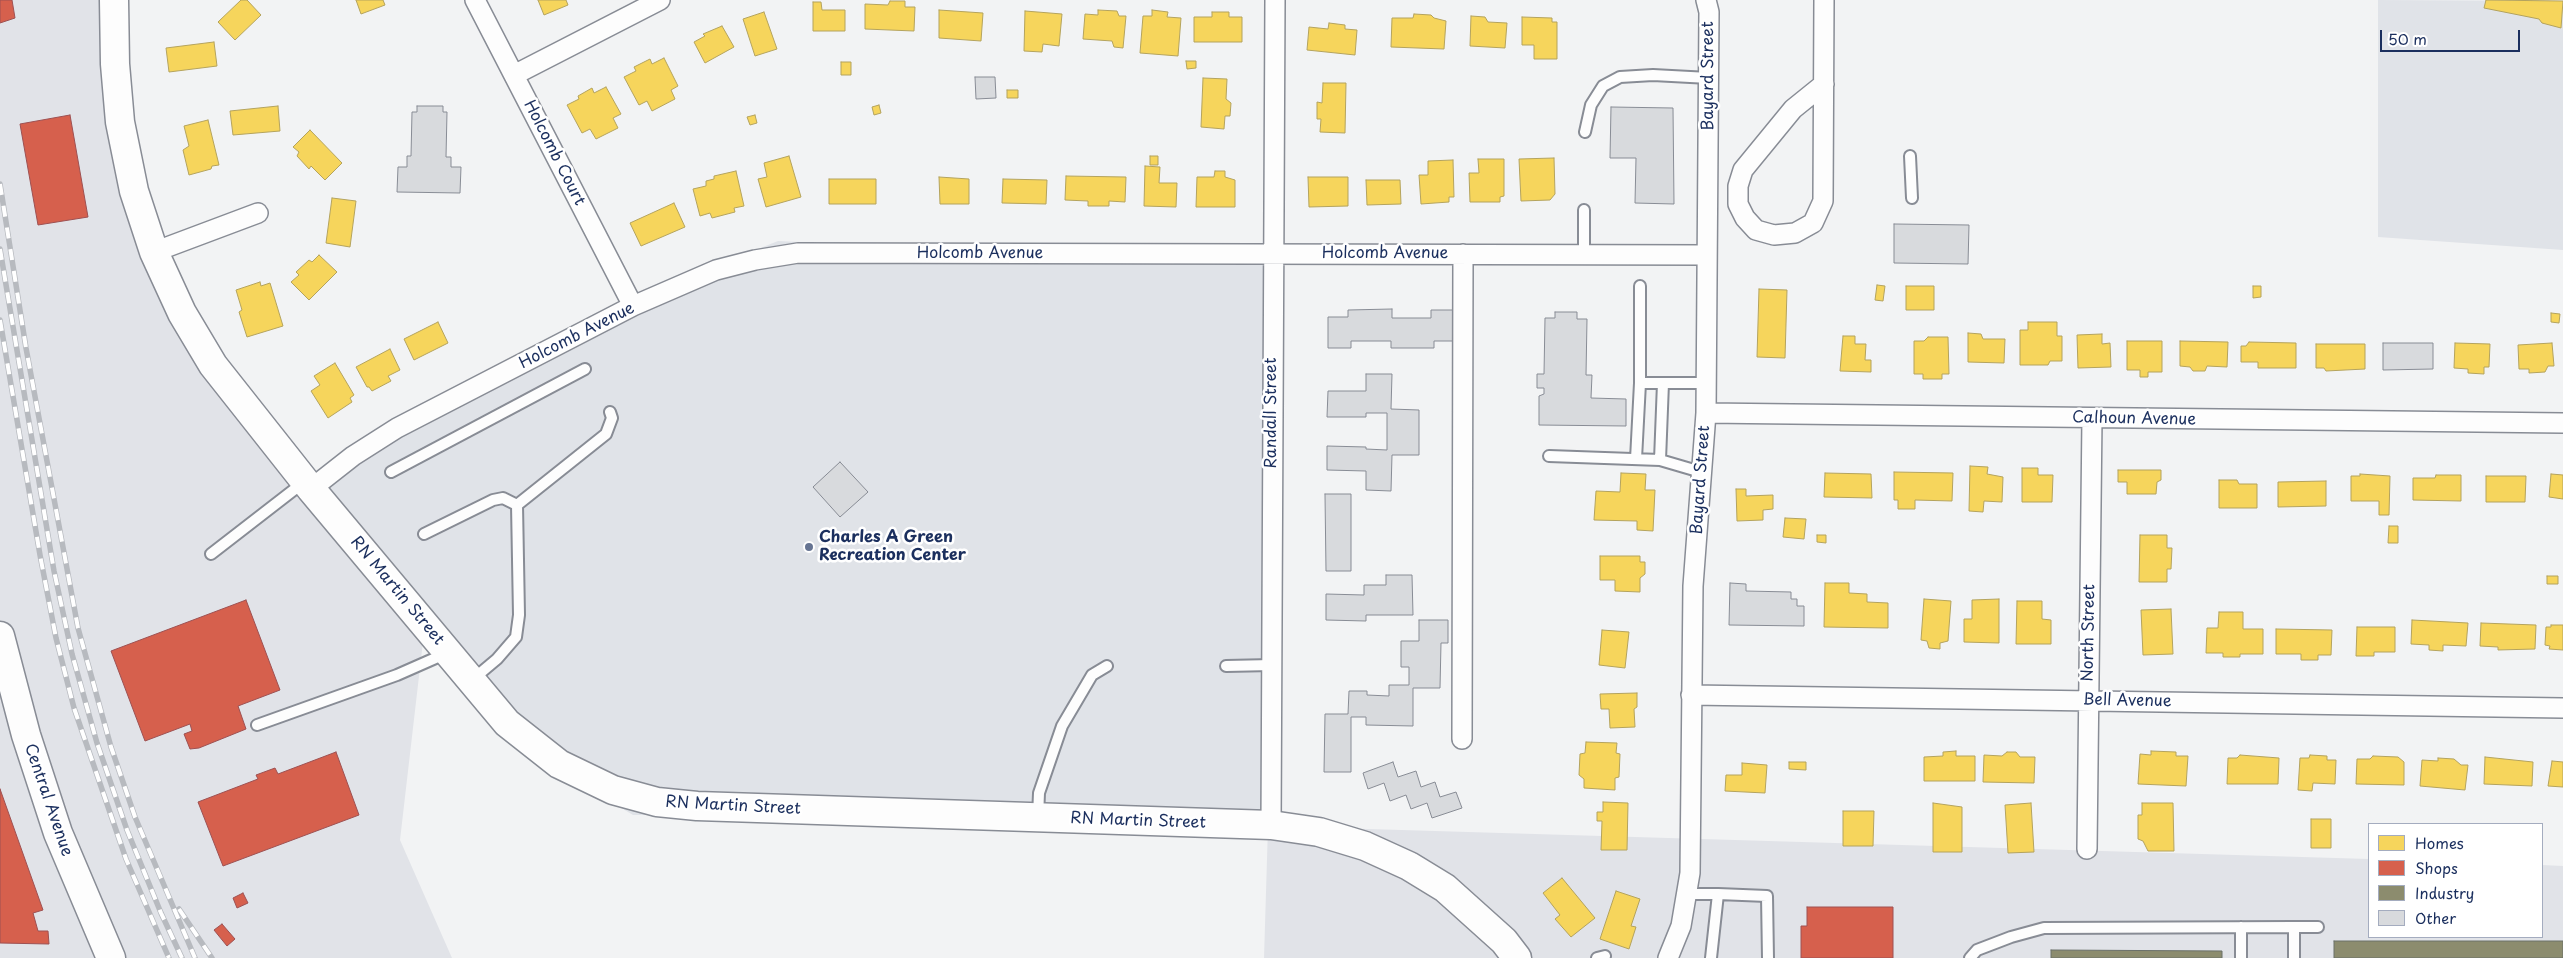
<!DOCTYPE html>
<style>
body{margin:0}
#map{position:relative;width:2563px;height:958px;overflow:hidden;background:#f2f3f4;font-family:"Playpen Sans",sans-serif}
canvas{display:block}
.legend{position:absolute;left:2368px;top:823px;width:175px;height:115px;box-sizing:border-box;background:#fff;border:1px solid #a4acbf;margin:0;padding:6px 9px;list-style:none;font-size:15px;color:#1b2f5e}
.legend li{display:flex;align-items:center;gap:10px;height:25px}
.legend b{width:25px;border:1px solid #a4acbf}
.scale{position:absolute;left:2380px;top:30px;width:140px;height:22px;box-sizing:border-box;border:2px solid #1b2f5e;border-top:0;padding-left:6px;font-size:15px;line-height:18px;white-space:nowrap;color:#1b2f5e;-webkit-text-stroke:4px #fff;paint-order:stroke}
</style>
<div id="map">
<canvas width="2563" height="958"></canvas>
<ul class="legend">
<li><b style="height:14px;background:#f6d55c"></b>Homes</li>
<li><b style="height:14px;background:#d6604d"></b>Shops</li>
<li><b style="height:14px;background:#8c8c6e"></b>Industry</li>
<li><b style="height:14px;background:#d8dadd"></b>Other</li>
</ul>
<div class="scale">50 m</div>
</div>
<script>
const context = document.querySelector('canvas').getContext('2d');
context.lineJoin = 'round';
function fill(path, color) { context.fillStyle = color; context.fill(path, 'evenodd'); }
const toPath = rows => new Path2D(rows.map(r => 'M' + r).join(''));
function strokePath(path, color, width, dash) { context.strokeStyle = color; context.lineWidth = width; context.lineCap = dash ? 'butt' : 'round'; context.setLineDash(dash || []); context.stroke(path); }
function label(font, color, halo, rows, align = 'center') {
  context.font = font + ' "Playpen Sans",sans-serif'; context.lineWidth = 5; context.setLineDash([]); context.textBaseline = 'middle'; context.strokeStyle = halo; context.fillStyle = color; for (const [text, x, y, turn = 0] of rows) {
    context.save(); context.translate(x, y); context.rotate((+turn || 0) * Math.PI / 180); context.textAlign = isNaN(turn) ? turn : align; if (halo) context.strokeText(text, 0, 0); context.fillText(text, 0, 0); context.restore();
  }
}
const built = toPath([
 [0,0,113,0,118,96,191,329,424,633,400,840,452,958,0,958],
 [1268,826,2369,859,2369,937,2542,937,2542,865,2563,866,2563,958,1264,958]
]);
const green = toPath([
 [2378,0,2563,1,2563,250,2378,237],
 [778,241,1266,264,1268,826,975,814,633,815,511,742,302,487,485,389,594,315]
]);
const homes = toPath([
 [241,0,247,0,261,15,235,40,218,22,241,0],
 [356,0,383,0,385,5,361,14,356,0],
 [538,0,566,0,568,5,544,15,538,0],
 [2486,0,2563,1,2561,28,2542,23,2539,19,2484,8,2486,0],
 [890,1,905,1,905,7,915,7,914,31,865,29,865,4,888,5,890,1],
 [813,2,821,2,822,10,845,10,845,31,813,31,813,2],
 [939,10,983,13,981,41,939,38,939,10],
 [1098,10,1117,11,1119,16,1126,16,1123,48,1114,47,1112,41,1083,39,1085,14,1098,15,1098,10],
 [1152,10,1168,12,1167,17,1181,18,1178,56,1140,53,1143,16,1152,16,1152,10],
 [1025,11,1062,14,1059,46,1043,44,1042,52,1024,51,1025,11],
 [764,12,777,49,755,56,743,19,764,12],
 [1212,12,1229,12,1229,17,1242,17,1242,42,1194,42,1194,17,1212,17,1212,12],
 [1414,14,1431,15,1434,18,1446,21,1444,49,1391,47,1392,18,1413,18,1414,14],
 [1471,16,1485,17,1488,22,1507,23,1505,48,1470,46,1471,16],
 [1522,17,1552,18,1552,22,1557,22,1557,59,1534,59,1534,45,1522,45,1522,17],
 [1329,23,1345,25,1345,29,1357,30,1355,55,1307,50,1309,27,1328,29,1329,23],
 [722,26,734,47,705,63,694,42,705,36,703,34,722,26],
 [214,42,217,66,169,72,166,48,214,42],
 [664,58,678,86,671,90,675,99,652,111,647,101,639,105,624,77,636,71,634,67,650,59,652,64,664,58],
 [1186,61,1196,61,1196,68,1187,69,1186,61],
 [841,62,851,62,851,75,841,75,841,62],
 [1203,78,1227,79,1226,99,1231,103,1230,116,1225,116,1224,129,1201,127,1203,78],
 [1323,83,1346,83,1345,133,1320,132,1321,119,1317,119,1317,102,1322,103,1323,83],
 [606,87,621,114,613,118,618,128,596,139,590,129,582,133,567,105,579,99,578,96,592,88,594,93,606,87],
 [1007,90,1018,90,1018,98,1007,98,1007,90],
 [879,105,881,113,874,115,872,107,879,105],
 [278,106,280,131,233,135,230,111,278,106],
 [755,115,757,123,750,125,747,117,755,115],
 [208,120,219,165,212,166,211,169,189,175,183,150,189,146,184,126,208,120],
 [310,130,342,163,325,180,311,166,309,169,297,156,299,152,293,147,310,130],
 [789,156,801,197,766,207,758,179,767,177,764,163,789,156],
 [1150,156,1158,156,1158,165,1150,165,1150,156],
 [1554,158,1555,194,1550,200,1521,201,1519,159,1554,158],
 [1478,159,1504,159,1504,196,1500,197,1500,202,1470,202,1469,173,1479,173,1478,159],
 [1453,160,1454,197,1449,197,1449,202,1421,204,1419,175,1428,175,1428,161,1453,160],
 [1145,166,1160,167,1159,183,1177,183,1176,207,1144,206,1145,166],
 [736,171,744,206,734,208,735,212,712,218,710,213,700,216,693,189,706,186,706,181,714,179,714,176,736,171],
 [1215,171,1225,171,1225,177,1235,180,1235,207,1196,207,1197,177,1214,177,1215,171],
 [1066,176,1126,177,1125,202,1109,201,1109,206,1088,206,1088,201,1065,200,1066,176],
 [939,177,969,179,969,204,940,204,939,177],
 [1308,177,1348,177,1348,206,1309,207,1308,177],
 [829,179,876,179,876,204,829,204,829,179],
 [1003,179,1047,180,1046,204,1002,203,1003,179],
 [1366,180,1400,180,1401,204,1367,205,1366,180],
 [332,198,356,201,350,247,326,243,332,198],
 [674,203,685,227,641,246,630,223,674,203],
 [319,255,337,272,309,300,291,282,299,275,296,272,309,260,312,262,319,255],
 [260,282,261,286,270,283,283,326,247,337,239,312,242,310,236,290,260,282],
 [1877,285,1885,286,1883,301,1875,300,1877,285],
 [1906,286,1934,286,1934,310,1906,310,1906,286],
 [2253,286,2261,286,2261,297,2253,298,2253,286],
 [1759,289,1787,290,1785,358,1757,357,1759,289],
 [2551,313,2560,314,2559,323,2551,322,2551,313],
 [438,322,448,343,414,360,404,339,438,322],
 [2028,322,2057,322,2057,336,2062,336,2062,361,2050,361,2048,365,2020,365,2020,330,2028,330,2028,322],
 [1968,333,1981,334,1983,339,2005,339,2004,363,1968,362,1968,333],
 [2102,334,2102,344,2110,343,2111,367,2078,368,2077,335,2102,334],
 [1843,336,1855,336,1855,344,1866,344,1865,360,1871,360,1871,372,1840,371,1843,336],
 [1928,337,1948,337,1949,374,1942,374,1942,379,1923,379,1923,374,1914,374,1914,341,1924,341,1928,337],
 [2127,341,2162,341,2162,372,2148,372,2148,377,2140,377,2140,370,2127,370,2127,341],
 [2180,341,2228,342,2227,367,2207,366,2205,371,2193,371,2190,367,2180,366,2180,341],
 [2249,342,2296,343,2296,368,2258,368,2258,362,2241,362,2241,346,2246,346,2249,342],
 [2455,343,2490,344,2489,367,2484,367,2484,374,2468,373,2468,369,2454,368,2455,343],
 [2552,343,2554,366,2548,366,2545,372,2529,373,2529,369,2519,369,2518,345,2552,343],
 [2316,344,2365,344,2365,369,2326,371,2324,368,2316,368,2316,344],
 [390,349,400,370,388,376,391,381,372,391,369,387,367,387,356,367,390,349],
 [335,363,354,395,350,398,352,402,328,418,311,391,320,385,314,376,335,363],
 [1970,466,1988,467,1987,474,2003,477,2002,502,1984,501,1983,512,1969,511,1970,466],
 [2022,468,2038,468,2038,475,2053,475,2052,502,2022,502,2022,468],
 [2118,470,2161,470,2161,480,2157,482,2156,494,2127,494,2127,482,2118,482,2118,470],
 [1894,472,1953,473,1952,501,1915,500,1915,509,1898,509,1898,500,1894,500,1894,472],
 [1621,473,1646,474,1645,490,1655,490,1653,531,1637,530,1637,521,1594,520,1596,491,1620,492,1621,473],
 [1825,473,1871,474,1872,498,1824,497,1825,473],
 [2360,474,2390,476,2389,515,2379,515,2379,501,2351,501,2351,476,2360,476,2360,474],
 [2551,474,2563,475,2563,499,2549,497,2551,474],
 [2436,475,2461,475,2461,501,2413,500,2413,478,2435,478,2436,475],
 [2486,476,2526,476,2525,502,2486,502,2486,476],
 [2219,480,2237,480,2239,484,2257,484,2257,508,2219,508,2219,480],
 [2326,481,2326,506,2278,507,2278,482,2326,481],
 [1736,489,1746,489,1746,496,1773,495,1773,509,1763,510,1763,520,1737,521,1736,489],
 [1785,518,1806,519,1804,539,1783,537,1785,518],
 [2389,526,2398,526,2398,543,2388,543,2389,526],
 [1817,535,1826,535,1826,543,1817,542,1817,535],
 [2140,535,2167,535,2167,548,2172,548,2171,569,2167,569,2167,582,2139,582,2140,535],
 [1600,556,1640,556,1640,562,1645,562,1645,574,1640,578,1640,592,1615,591,1615,580,1600,580,1600,556],
 [2547,576,2558,576,2558,584,2547,584,2547,576],
 [1825,583,1849,583,1849,593,1867,594,1867,602,1888,603,1888,628,1824,627,1825,583],
 [1924,599,1951,601,1948,641,1940,643,1940,649,1929,648,1927,641,1921,640,1924,599],
 [1999,599,1999,643,1964,642,1964,619,1972,619,1972,600,1999,599],
 [2017,601,2042,601,2042,619,2051,620,2051,644,2016,644,2017,601],
 [2171,609,2173,654,2143,655,2141,610,2171,609],
 [2219,612,2243,612,2243,629,2263,629,2263,654,2240,654,2240,657,2223,657,2223,653,2206,653,2207,628,2218,628,2219,612],
 [2412,620,2468,623,2466,646,2443,645,2443,651,2429,650,2429,645,2411,644,2412,620],
 [2481,623,2536,625,2535,649,2498,650,2498,647,2480,646,2481,623],
 [2551,625,2563,625,2563,650,2549,649,2550,646,2545,645,2546,627,2551,627,2551,625],
 [2357,627,2395,627,2395,652,2374,652,2374,656,2356,656,2357,627],
 [2276,629,2332,630,2331,655,2318,655,2318,660,2301,660,2301,654,2276,654,2276,629],
 [1602,630,1629,632,1625,668,1599,665,1602,630],
 [1637,693,1637,707,1634,709,1635,727,1610,728,1609,709,1601,709,1600,694,1637,693],
 [1586,742,1617,743,1616,753,1620,754,1619,777,1615,778,1615,790,1584,788,1584,779,1579,775,1580,754,1585,753,1586,742],
 [1956,751,1956,756,1975,756,1975,781,1924,781,1924,757,1943,756,1943,752,1956,751],
 [2151,751,2176,752,2176,756,2188,756,2186,786,2138,784,2140,754,2151,755,2151,751],
 [2007,752,2016,752,2020,757,2035,757,2034,783,1983,782,1984,755,2002,756,2007,752],
 [2240,755,2279,758,2278,784,2227,784,2228,758,2237,758,2240,755],
 [2310,755,2327,756,2327,760,2336,760,2335,784,2313,783,2312,791,2298,790,2300,758,2309,758,2310,755],
 [2373,756,2398,757,2404,762,2404,785,2356,784,2357,759,2370,759,2373,756],
 [2485,757,2533,762,2532,786,2484,784,2485,757],
 [2438,758,2454,759,2461,765,2468,765,2465,790,2420,786,2422,760,2438,761,2438,758],
 [2552,761,2563,762,2563,787,2548,786,2552,761],
 [1789,762,1806,762,1806,770,1789,769,1789,762],
 [1742,763,1767,765,1765,793,1725,791,1726,775,1742,775,1742,763],
 [1603,802,1628,803,1627,850,1601,850,1602,821,1597,821,1597,812,1603,812,1603,802],
 [1933,803,1962,807,1962,852,1933,852,1933,803],
 [2031,803,2034,852,2008,853,2005,805,2031,803],
 [2142,803,2173,803,2174,851,2148,851,2143,841,2138,839,2138,815,2142,815,2142,803],
 [1843,811,1874,811,1873,846,1843,846,1843,811],
 [2311,819,2331,819,2331,848,2311,848,2311,819],
 [1562,878,1595,918,1571,937,1555,919,1560,915,1543,893,1562,878],
 [1616,891,1640,899,1631,926,1636,927,1629,949,1600,939,1616,891]
]);
const shops = toPath([
 [0,0,12,0,15,18,0,23,0,0],
 [70,115,88,217,38,225,20,124,70,115],
 [246,600,280,690,238,706,246,729,199,748,190,749,184,734,192,731,190,724,145,741,111,651,246,600],
 [336,752,359,815,223,866,198,802,258,779,256,775,275,768,278,774,336,752],
 [0,789,43,910,33,913,38,931,48,931,49,944,0,943,0,789],
 [243,893,248,903,237,908,233,898,243,893],
 [1807,907,1893,907,1893,958,1801,958,1801,926,1807,926,1807,907],
 [222,924,235,939,227,946,214,930,222,924]
]);
const industry = toPath([
 [2334,941,2563,941,2563,958,2334,958,2334,941],
 [2051,950,2222,951,2222,958,2051,958,2051,950]
]);
const building = toPath([
 [975,77,995,77,996,98,976,99,975,77],
 [417,106,443,106,443,112,447,112,446,157,451,157,451,167,461,167,460,193,397,192,398,167,407,167,407,156,411,156,412,112,417,112,417,106],
 [1611,107,1673,108,1674,204,1635,203,1636,158,1610,158,1611,107],
 [1894,224,1969,225,1968,264,1894,263,1894,224],
 [1392,309,1392,318,1431,318,1431,310,1456,310,1455,341,1434,341,1434,348,1391,348,1391,341,1351,341,1351,348,1328,348,1328,317,1348,317,1348,310,1392,309],
 [1555,312,1577,312,1577,319,1587,319,1586,375,1592,375,1591,398,1626,399,1626,426,1539,425,1539,396,1544,394,1544,388,1537,388,1537,374,1544,374,1545,318,1555,318,1555,312],
 [2383,343,2433,343,2433,369,2383,370,2383,343],
 [1366,374,1392,374,1391,409,1419,410,1419,455,1392,455,1391,491,1366,490,1366,471,1327,470,1327,446,1366,447,1366,449,1387,450,1387,413,1366,413,1366,417,1327,417,1328,391,1366,391,1366,374],
 [840,462,868,492,840,517,813,487,840,462],
 [1325,494,1351,494,1351,571,1326,571,1325,494],
 [1386,575,1412,575,1413,615,1366,615,1366,621,1326,620,1326,594,1364,595,1364,585,1386,585,1386,575],
 [1730,583,1746,584,1746,591,1791,592,1791,599,1797,599,1797,606,1804,606,1804,626,1729,625,1730,583],
 [1419,620,1448,620,1448,643,1441,643,1440,688,1413,688,1413,726,1366,725,1366,717,1351,717,1351,772,1324,772,1325,714,1348,714,1349,691,1367,691,1367,695,1389,696,1389,685,1409,685,1409,667,1401,667,1401,641,1419,641,1419,620],
 [1393,762,1398,777,1416,771,1421,787,1435,782,1440,797,1456,792,1462,808,1432,818,1427,803,1411,809,1406,795,1390,801,1384,783,1368,789,1363,773,1393,762]
]);
const lane = toPath([
 [1585,132,1591,105,1603,86,1620,77,1653,75,1709,78],
 [1910,156,1912,198],
 [1584,210,1584,255],
 [1640,383,1706,383],
 [1549,456,1660,460,1701,472],
 [1636,459,1640,383,1640,286],
 [1660,460,1663,383],
 [391,472,585,369],
 [424,534,493,500,503,498,517,505],
 [211,554,304,482],
 [1226,666,1272,665],
 [472,680,497,659,516,637,519,615,517,505,606,434,612,418,610,412],
 [257,725,397,675,447,653],
 [1038,817,1039,793,1062,726,1092,675,1107,666],
 [1686,894,1718,894,1711,958],
 [1718,894,1767,896,1768,958],
 [1597,958,1605,956],
 [1970,958,1977,950,2011,937,2044,928,2294,927],
 [2241,958,2241,927],
 [2294,958,2294,927,2318,927]
]);
const street = toPath([
 [475,0,633,306],
 [514,75,660,0],
 [1824,84,1793,109,1743,170,1738,186,1738,204,1745,218,1756,230,1774,235,1795,233,1813,223,1823,201,1824,0],
 [154,252,258,213],
 [1706,413,2563,423],
 [311,489,353,456,397,428,633,306,716,270,755,260,798,253,1707,255],
 [1691,695,2563,708],
 [1462,739,1463,254],
 [1271,825,1275,0],
 [2087,849,2092,418],
 [1668,958,1681,926,1690,873,1693,586,1706,413,1709,12,1706,0]
]);
const secondary = toPath([
 [114,0,115,64,120,122,134,191,154,252,182,313,213,365,311,489,507,723,559,764,613,790,657,802,697,806,1271,825,1319,832,1365,846,1409,866,1445,888,1504,941,1517,958],
 [0,636,26,735,58,833,111,958]
]);
const rail = toPath([
 [0,184,26,348,78,628,111,747,135,817,195,958],
 [0,249,54,571,72,654,97,743,127,830,161,913,182,958],
 [0,320,40,555,56,638,74,708,126,859,169,958],
 [179,909,212,958]
]);
const markers = [
 [809,547,5,"#667492"]
];
const streetNames = [
 ["Bayard Street",1709,76,-90],
 ["Holcomb Court",554,153,63],
 ["Holcomb Avenue",980,254],
 ["Holcomb Avenue",1385,254],
 ["Holcomb Avenue",577,336,-27],
 ["Randall Street",1272,413,-90],
 ["Calhoun Avenue",2134,419,1],
 ["Bayard Street",1701,480,-86],
 ["RN Martin Street",397,591,50],
 ["North Street",2089,633,-89],
 ["Bell Avenue",2127,701,1],
 ["Central Avenue",48,800,71],
 ["RN Martin Street",733,806,3],
 ["RN Martin Street",1138,821,2]
];
const poiNames = [
 ["Charles A Green",819,538],
 ["Recreation Center",819,556]
];
fill(built, '#e1e3e8');
fill(green, '#e0e3e8');
fill(homes, '#f6d55c');
strokePath(homes, '#b4a35d', 1);
fill(shops, '#d6604d');
strokePath(shops, '#9e5152', 1);
fill(industry, '#8c8c6e');
strokePath(industry, '#6a7069', 1);
fill(building, '#d8dadd');
strokePath(building, '#888c95', 1);
strokePath(lane, '#888c95', 14);
strokePath(street, '#888c95', 22);
strokePath(secondary, '#888c95', 31);
strokePath(lane, '#fdfdfd', 10);
strokePath(street, '#fdfdfd', 19);
strokePath(secondary, '#fdfdfd', 28);
strokePath(rail, '#b7babf', 5.5);
strokePath(rail, '#fff', 4, [11]);
for (const [x, y, r, color] of markers) { const dot = new Path2D(); dot.arc(x, y, r, 0, 2 * Math.PI); context.fillStyle = color; context.fill(dot); strokePath(dot, '#fff', 2); }
label('16px', '#1b2f5e', '#fff', streetNames);
label('bold 16px', '#1b2f5e', '#fff', poiNames, 'left');
</script>
